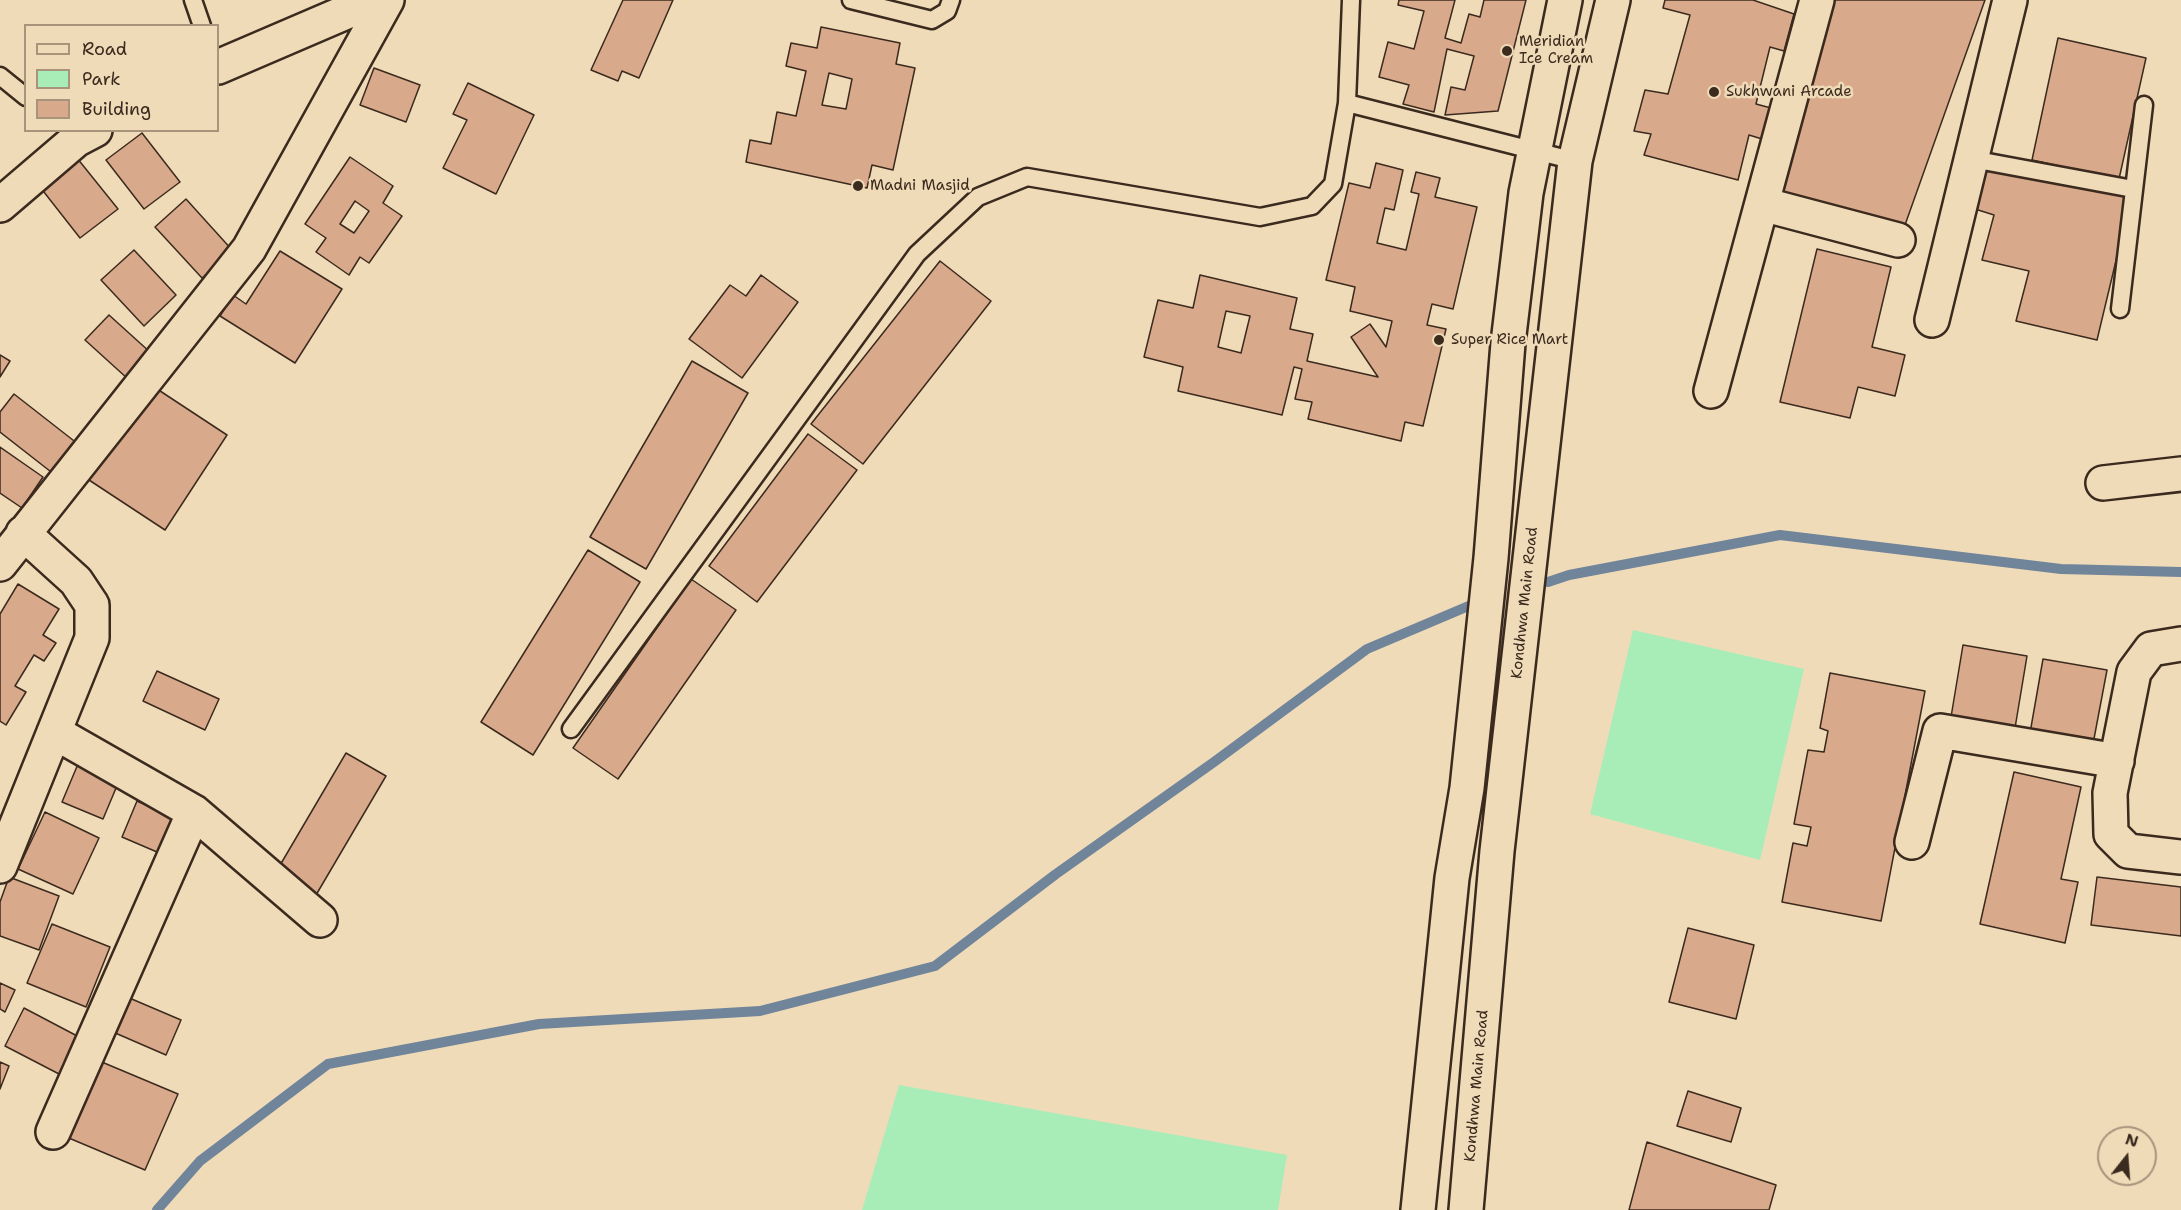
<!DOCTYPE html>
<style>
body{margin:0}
#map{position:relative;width:2181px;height:1210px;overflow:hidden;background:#f0dbb9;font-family:"Shantell Sans",sans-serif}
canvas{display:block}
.legend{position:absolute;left:24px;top:24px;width:195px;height:108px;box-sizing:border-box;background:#f0dbb9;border:2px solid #a8947b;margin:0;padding:8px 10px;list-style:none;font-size:18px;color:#3b2a1e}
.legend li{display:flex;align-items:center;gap:12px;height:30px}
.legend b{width:30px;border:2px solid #a8947b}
.north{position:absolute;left:2097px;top:1126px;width:60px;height:60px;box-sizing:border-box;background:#f0dbb9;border:2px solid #a8947b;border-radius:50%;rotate:17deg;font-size:16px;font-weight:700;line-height:24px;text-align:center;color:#3b2a1e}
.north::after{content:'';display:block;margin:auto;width:21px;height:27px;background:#3b2a1e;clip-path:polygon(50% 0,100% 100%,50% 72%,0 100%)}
</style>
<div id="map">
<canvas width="2181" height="1210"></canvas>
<ul class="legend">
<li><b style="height:8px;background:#f0dbb9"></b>Road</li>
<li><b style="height:16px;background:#a8edb8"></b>Park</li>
<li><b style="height:16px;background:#d9a98b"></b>Building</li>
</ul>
<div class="north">N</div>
</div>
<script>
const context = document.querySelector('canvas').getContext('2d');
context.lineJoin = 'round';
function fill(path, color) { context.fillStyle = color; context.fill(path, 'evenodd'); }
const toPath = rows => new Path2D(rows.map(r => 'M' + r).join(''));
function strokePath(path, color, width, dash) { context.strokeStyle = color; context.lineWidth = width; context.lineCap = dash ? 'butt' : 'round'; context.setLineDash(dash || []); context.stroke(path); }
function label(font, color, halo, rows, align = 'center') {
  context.font = font + ' "Shantell Sans",sans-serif'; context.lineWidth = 5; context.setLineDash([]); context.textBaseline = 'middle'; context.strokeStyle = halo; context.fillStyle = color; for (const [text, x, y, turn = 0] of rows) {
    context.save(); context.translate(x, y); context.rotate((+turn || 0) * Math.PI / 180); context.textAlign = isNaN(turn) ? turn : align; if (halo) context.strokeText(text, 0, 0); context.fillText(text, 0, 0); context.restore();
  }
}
const green = toPath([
 [1633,630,1804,669,1760,860,1590,814],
 [899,1085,1287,1155,1278,1210,862,1210]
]);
const stream = toPath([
 [1548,582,1569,575,1780,535,2061,569,2181,572],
 [157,1210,200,1161,328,1064,539,1024,760,1011,935,966,1056,874,1214,762,1367,649,1471,605]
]);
const building = toPath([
 [623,0,673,0,639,78,622,71,618,81,591,70,623,0],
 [1399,0,1455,0,1445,38,1461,43,1469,14,1480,17,1484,0,1526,0,1498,111,1445,115,1451,87,1465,90,1474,56,1447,49,1434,112,1403,104,1409,85,1379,77,1388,42,1414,49,1424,11,1398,5,1399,0],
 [1665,0,1753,0,1794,14,1784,51,1770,47,1756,104,1771,108,1762,139,1749,135,1738,180,1644,155,1651,134,1634,131,1645,90,1668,94,1690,15,1663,8,1665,0],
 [1823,0,1985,0,1905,225,1774,193,1823,0],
 [821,27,900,43,896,64,915,68,893,170,872,165,867,188,746,162,750,140,771,144,777,112,796,116,806,71,786,66,791,43,817,48,821,27],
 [829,73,852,79,846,109,822,105,829,73],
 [2058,38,2146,58,2119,179,2032,160,2058,38],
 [374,68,420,85,406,122,360,105,374,68],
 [468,83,534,115,496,194,443,168,467,120,453,114,468,83],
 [142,133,180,182,144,209,106,160,142,133],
 [350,157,393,186,383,203,402,216,369,263,360,257,349,275,316,252,326,238,305,224,350,157],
 [355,201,369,211,354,233,340,224,355,201],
 [77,158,118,209,80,238,40,187,77,158],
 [1376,163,1403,170,1394,210,1385,208,1377,243,1406,250,1419,194,1411,192,1416,172,1440,178,1435,197,1477,207,1453,309,1432,304,1427,325,1446,329,1423,426,1405,422,1401,441,1308,419,1312,402,1295,399,1302,369,1294,367,1282,415,1178,391,1183,367,1144,357,1158,300,1193,308,1200,275,1297,298,1290,329,1313,334,1307,361,1378,377,1351,337,1370,324,1386,347,1392,321,1350,311,1355,287,1326,280,1349,183,1370,188,1376,163],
 [1226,311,1250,316,1241,353,1218,347,1226,311],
 [1986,167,2131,198,2097,340,2016,321,2029,271,1982,260,1994,215,1975,209,1986,167],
 [186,199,233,251,202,278,155,227,186,199],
 [1817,249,1891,267,1872,347,1905,355,1895,396,1858,387,1850,418,1780,402,1817,249],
 [134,250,176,295,144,326,101,280,134,250],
 [280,251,342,289,295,363,220,316,233,295,246,304,280,251],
 [940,261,991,301,863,464,811,424,940,261],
 [761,275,798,302,742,378,689,339,730,285,746,296,761,275],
 [109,315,151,353,128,379,85,340,109,315],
 [0,355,10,361,0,377,0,355],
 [692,361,748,393,646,569,590,537,692,361],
 [151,385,227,435,165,530,89,480,151,385],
 [14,394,78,444,55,475,0,432,0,412,14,394],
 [808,434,857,470,757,602,709,566,808,434],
 [0,447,43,477,22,508,0,493,0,447],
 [588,550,640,582,533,755,481,722,588,550],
 [691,579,736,610,618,779,573,748,691,579],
 [18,584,59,609,43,635,56,643,44,661,34,655,15,686,26,692,6,725,0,721,0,614,18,584],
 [1963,645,2027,656,2015,728,1951,717,1963,645],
 [2043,659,2107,670,2093,744,2030,733,2043,659],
 [157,671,219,699,205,730,143,701,157,671],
 [1830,673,1925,691,1881,921,1782,902,1793,843,1807,846,1811,827,1794,824,1808,750,1824,752,1828,731,1820,728,1830,673],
 [346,753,386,776,316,895,276,872,346,753],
 [78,764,119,781,103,819,62,802,78,764],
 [2014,772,2081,787,2061,879,2078,882,2065,943,1980,924,2014,772],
 [137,801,180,820,164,855,122,837,137,801],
 [45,812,99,838,73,894,18,869,45,812],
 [9,877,59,896,39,950,0,936,0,902,9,877],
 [2097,877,2181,887,2181,936,2091,925,2097,877],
 [52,924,110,947,86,1007,27,983,52,924],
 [1688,928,1754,945,1736,1019,1669,1002,1688,928],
 [0,983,15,990,5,1012,0,1009,0,983],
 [120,994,181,1020,166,1055,106,1029,120,994],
 [24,1008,81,1038,61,1075,5,1046,24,1008],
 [97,1060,178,1094,145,1170,64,1136,97,1060],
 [0,1062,9,1066,0,1089,0,1062],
 [1688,1091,1741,1108,1731,1142,1677,1126,1688,1091],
 [1647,1142,1776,1185,1769,1210,1629,1210,1647,1142]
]);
const service = toPath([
 [193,0,202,26],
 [851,0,932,20,947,11,951,0],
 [0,76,26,97],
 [1347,103,1575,161],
 [1972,159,2133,189],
 [2120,309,2144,105],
 [571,729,917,254,978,197,1027,177,1260,217,1312,206,1333,184,1347,103,1351,0]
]);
const minor = toPath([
 [218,67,374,0],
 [1762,204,1898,240],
 [0,205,76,140,95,130],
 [1932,320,2010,0],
 [1711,391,1817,0],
 [2103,483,2181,474],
 [0,564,249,249,387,0],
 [2181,644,2151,649,2134,672,2110,793,2111,834,2128,851,2181,857],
 [54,732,194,812,320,920],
 [1912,842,1940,731,2117,761],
 [0,866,92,638,92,605,76,581,23,533],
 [53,1132,194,812]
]);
const primary = toPath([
 [1418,1210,1452,878,1467,788,1491,558,1508,343,1526,193,1565,0],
 [1466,1210,1497,851,1575,161,1613,0]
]);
const markers = [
 [1507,51,6,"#3b2a1e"],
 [1714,92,6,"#3b2a1e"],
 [858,186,6,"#3b2a1e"],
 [1439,340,6,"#3b2a1e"]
];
const poiNames = [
 ["Meridian",1519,42],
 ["Ice Cream",1519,59],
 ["Sukhwani Arcade",1726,92],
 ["Madni Masjid",870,186],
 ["Super Rice Mart",1451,340]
];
const streetNames = [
 ["Kondhwa Main Road",1525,603,-84],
 ["Kondhwa Main Road",1477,1086,-85]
];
fill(green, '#a8edb8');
strokePath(stream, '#70849a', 10);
fill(building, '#d9a98b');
strokePath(building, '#3b2a1e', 1.5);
strokePath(service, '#3b2a1e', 21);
strokePath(minor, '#3b2a1e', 38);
strokePath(primary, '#3b2a1e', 38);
strokePath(service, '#f0dbb9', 16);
strokePath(minor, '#f0dbb9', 33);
strokePath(primary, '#f0dbb9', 33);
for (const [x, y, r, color] of markers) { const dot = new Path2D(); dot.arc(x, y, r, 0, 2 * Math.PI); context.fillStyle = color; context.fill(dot); strokePath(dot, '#f0dbb9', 2); }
label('15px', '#3b2a1e', '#f0dbb9', poiNames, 'left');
label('15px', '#3b2a1e', '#f0dbb9', streetNames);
</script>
